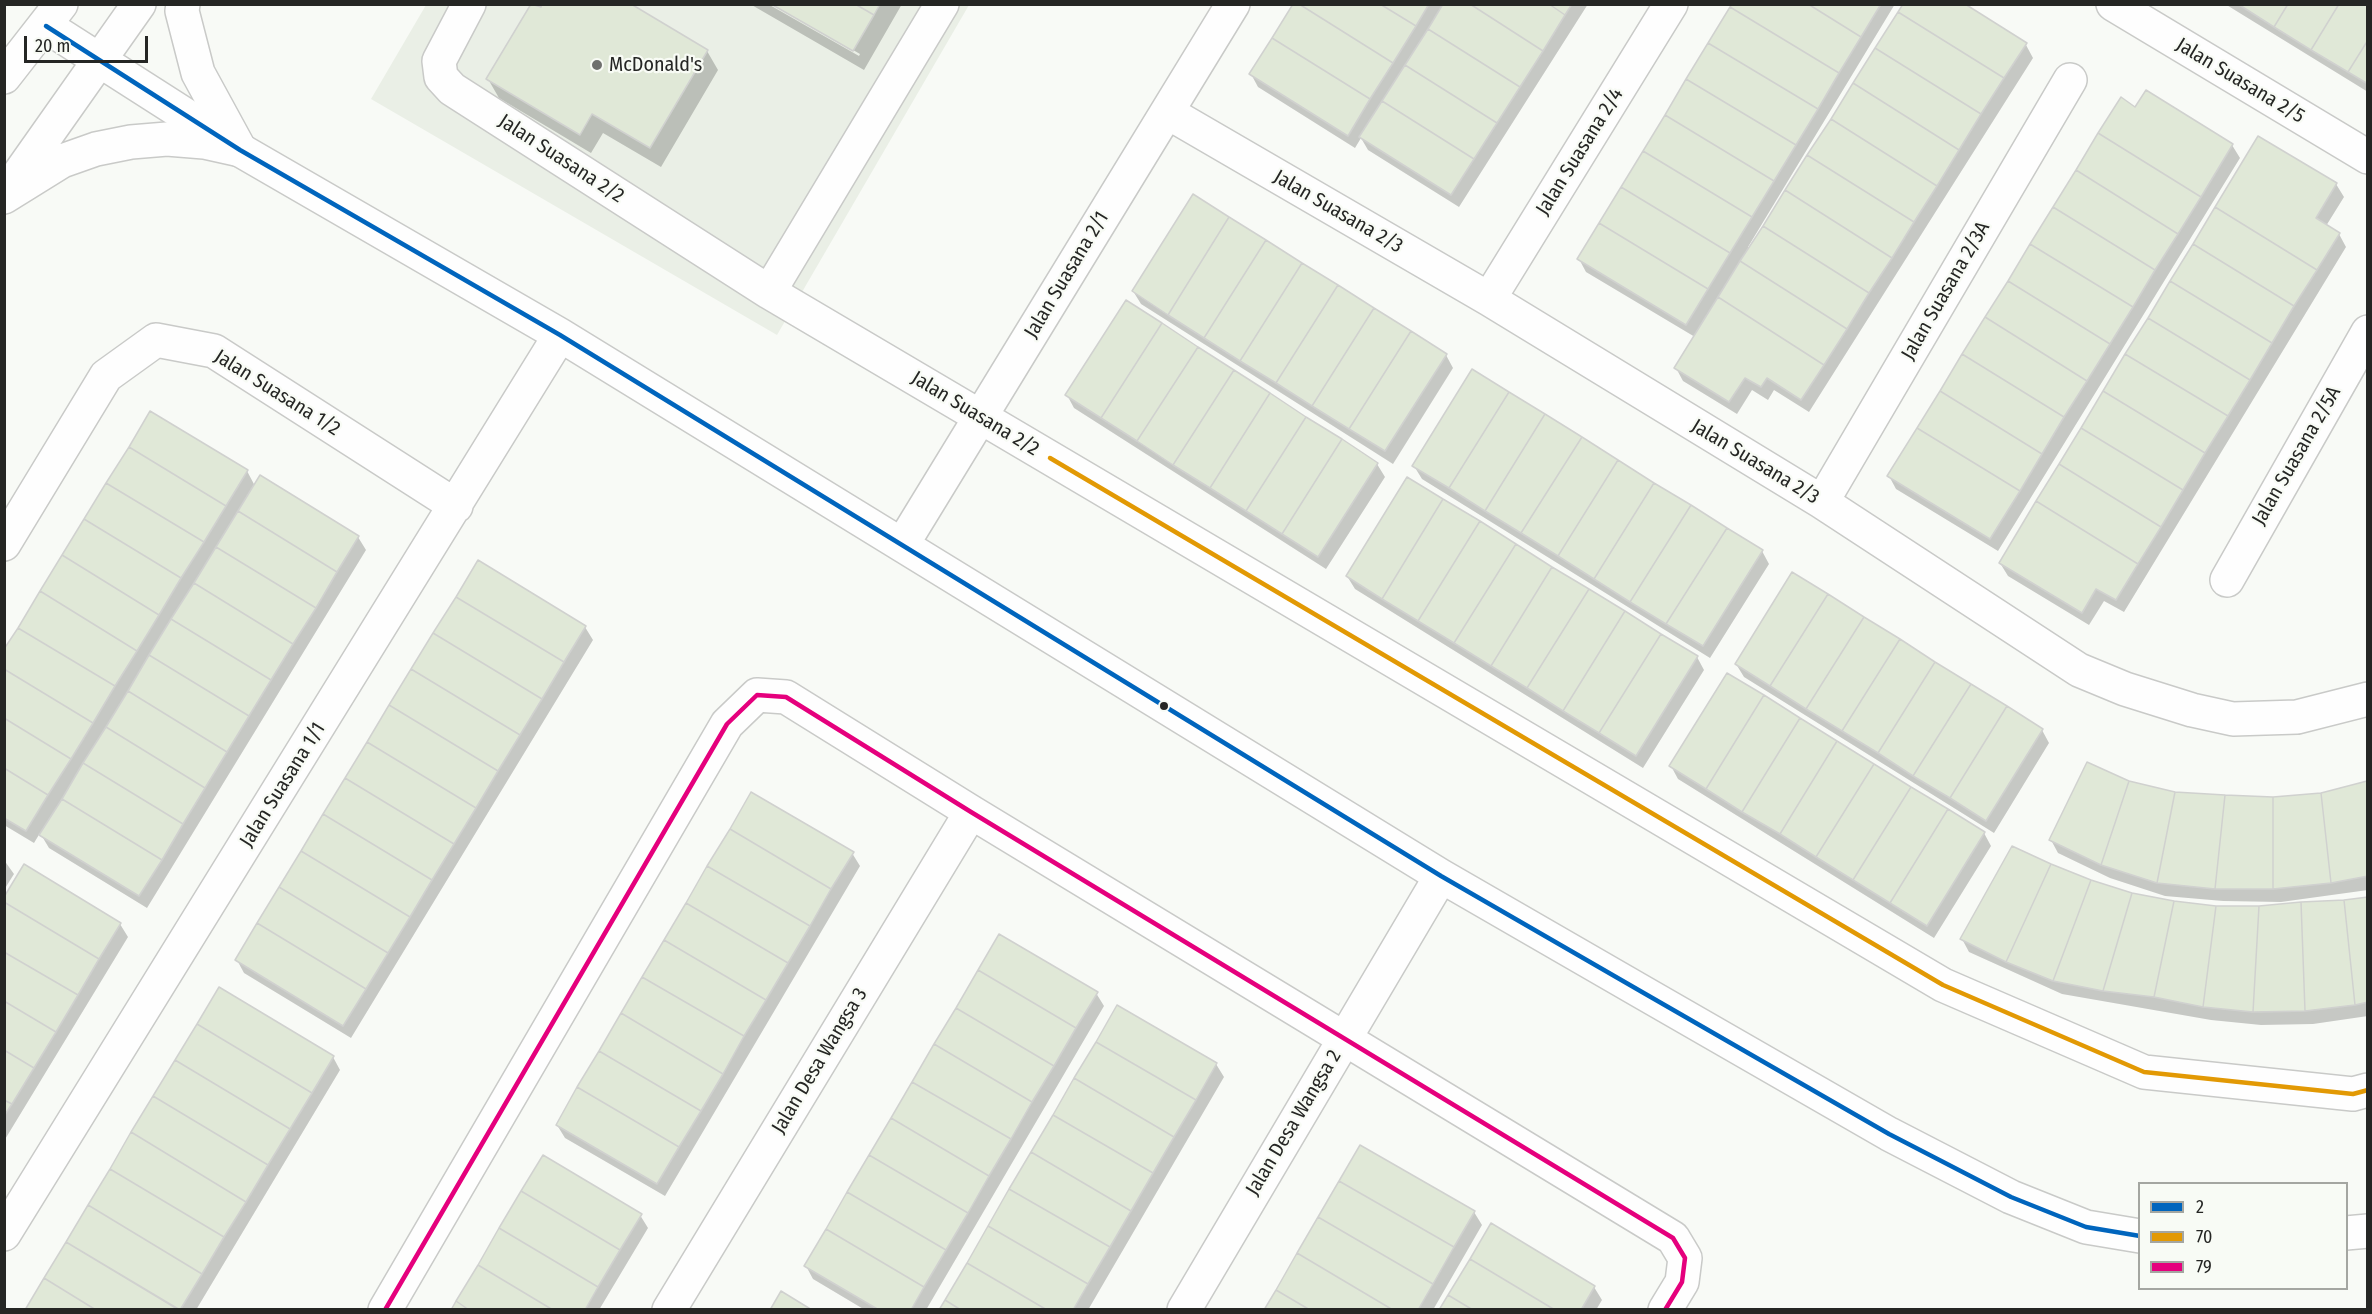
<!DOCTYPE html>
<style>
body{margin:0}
#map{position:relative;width:2372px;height:1314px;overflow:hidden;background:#f8faf6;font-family:"Fira Sans Condensed",sans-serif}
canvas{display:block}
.frame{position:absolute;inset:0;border:6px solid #252624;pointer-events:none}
.legend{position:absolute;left:2138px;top:1182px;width:210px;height:108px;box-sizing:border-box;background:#f8fbf5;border:2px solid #a4a6a1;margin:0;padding:8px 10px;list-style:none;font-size:18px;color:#252624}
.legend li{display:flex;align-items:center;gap:12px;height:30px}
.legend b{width:30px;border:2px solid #a4a6a1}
.scale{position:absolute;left:24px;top:36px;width:124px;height:27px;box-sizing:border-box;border:3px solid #252624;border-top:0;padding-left:8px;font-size:18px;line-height:21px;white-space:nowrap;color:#252624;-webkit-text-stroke:4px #f8fbf5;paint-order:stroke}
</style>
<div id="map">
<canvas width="2372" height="1314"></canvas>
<div class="frame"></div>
<ul class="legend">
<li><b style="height:8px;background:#0065bd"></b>2</li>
<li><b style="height:8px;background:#e29904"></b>70</li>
<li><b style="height:8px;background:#e5007d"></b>79</li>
</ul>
<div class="scale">20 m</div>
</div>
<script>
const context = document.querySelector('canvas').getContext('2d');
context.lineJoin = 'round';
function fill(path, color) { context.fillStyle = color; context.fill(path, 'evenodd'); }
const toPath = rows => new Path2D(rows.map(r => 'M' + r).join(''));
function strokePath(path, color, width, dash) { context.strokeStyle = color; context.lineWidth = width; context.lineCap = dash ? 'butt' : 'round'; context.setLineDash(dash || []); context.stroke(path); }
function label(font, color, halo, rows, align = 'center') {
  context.font = font + ' "Fira Sans Condensed",sans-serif'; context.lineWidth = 4.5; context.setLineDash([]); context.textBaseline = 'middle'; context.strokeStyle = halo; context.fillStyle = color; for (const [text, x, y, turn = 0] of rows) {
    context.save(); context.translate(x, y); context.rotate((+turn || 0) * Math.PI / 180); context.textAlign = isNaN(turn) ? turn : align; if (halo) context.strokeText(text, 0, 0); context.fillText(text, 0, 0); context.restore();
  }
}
const built = toPath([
 [426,5,969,5,777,335,371,99]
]);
const shadow = toPath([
 [533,4,541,9,707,51,718,70,661,167,603,133,591,153,499,98,488,79],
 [750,4,768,4,859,56,860,54,774,4,902,4,864,70],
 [1294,4,1588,4,1459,207,1368,150,1361,138,1355,148,1258,87,1251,74],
 [1733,4,1895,4,1748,247,1750,249,1904,4,1969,4,1967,8,2026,45,2033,58,1809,412,1774,390,1768,400,1752,390,1737,414,1683,381,1676,368,1695,337,1586,272,1579,259],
 [2225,4,2368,4,2368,92],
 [2146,92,2232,145,2240,158,1998,551,1896,489,1889,476],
 [2259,138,2336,184,2344,197,2326,226,2339,234,2346,247,2124,612,2104,601,2089,625,2008,576,2000,563],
 [1133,291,1446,355,1453,368,1393,464,1141,304],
 [1067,395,1377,464,1385,477,1326,569,1074,408],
 [1414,466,1762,551,1769,564,1710,658,1422,479],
 [247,471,255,486,358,537,366,550,147,908,49,848,40,833,34,843,4,825,4,652],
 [1347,576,1697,657,1704,670,1643,768,1355,589],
 [585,627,593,640,351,1038,244,973,237,960],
 [1736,664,2042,730,2049,743,1994,833,1744,677],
 [1671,766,1984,833,1991,846,1934,938,1678,779],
 [2128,782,2175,793,2273,798,2321,795,2368,782,2368,890,2281,902,2223,901,2165,896,2110,878,2058,853,2051,840],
 [852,853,860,866,665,1196,565,1138,557,1125],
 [4,860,14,874,4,890],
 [2090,882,2131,894,2216,908,2345,902,2368,898,2368,1016,2313,1024,2261,1025,2211,1020,2062,994,1969,952,1962,939],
 [4,900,120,924,128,937,4,1141],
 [220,989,333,1057,340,1070,196,1310,26,1310],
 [1096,993,1104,1006,926,1310,865,1310,813,1279,806,1266],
 [1216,1064,1224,1077,1088,1310,941,1310],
 [1361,1147,1474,1212,1482,1225,1433,1310,1266,1310],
 [640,1215,648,1228,599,1310,453,1310],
 [1594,1287,1602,1300,1596,1310,1441,1310]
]);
const building = toPath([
 [531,4,541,7,542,4,631,4,708,50,650,148,592,114,580,135,486,79,531,4],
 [771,4,855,4,874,15,853,51,771,4],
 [855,4,880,4,874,15,855,4],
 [1293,4,1299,4,1393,63,1370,99,1272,38,1293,4],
 [1299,4,1380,4,1416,26,1393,63,1299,4],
 [1380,4,1429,4,1416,26,1380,4],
 [1443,4,1470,4,1543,51,1520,87,1428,29,1443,4],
 [1470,4,1549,4,1565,15,1543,51,1470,4],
 [1549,4,1572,4,1565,15,1549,4],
 [1732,4,1808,4,1861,37,1839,73,1730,7,1732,4],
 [1808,4,1881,4,1861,37,1808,4],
 [1903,4,1965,4,2027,43,2004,78,1898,12,1903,4],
 [2238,4,2288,4,2274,27,2238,4],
 [2288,4,2339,4,2311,50,2274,27,2288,4],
 [2339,4,2368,4,2368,40,2348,72,2311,50,2339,4],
 [1730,7,1839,73,1818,109,1708,43,1730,7],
 [1898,12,2004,78,1981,114,1875,48,1898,12],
 [1428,29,1520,87,1497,123,1405,65,1428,29],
 [1272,38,1370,99,1348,136,1249,74,1272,38],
 [2368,40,2368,84,2348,72,2368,40],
 [1708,43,1818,109,1796,145,1686,79,1708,43],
 [1875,48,1981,114,1959,150,1853,83,1875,48],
 [1405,65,1497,123,1474,159,1382,101,1405,65],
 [1686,79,1796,145,1774,181,1665,115,1686,79],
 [1853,83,1959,150,1937,186,1831,119,1853,83],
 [2146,90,2233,144,2201,197,2098,133,2121,97,2135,107,2146,90],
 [1382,101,1474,159,1451,195,1359,137,1382,101],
 [1665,115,1774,181,1752,217,1643,151,1665,115],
 [1831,119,1937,186,1914,222,1807,155,1831,119],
 [2098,133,2201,197,2178,234,2076,170,2098,133],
 [2258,136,2337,183,2316,218,2340,233,2317,270,2215,207,2258,136],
 [1643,151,1752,217,1730,253,1621,187,1643,151],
 [1807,155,1914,222,1892,258,1785,190,1807,155],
 [2076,170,2178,234,2155,270,2053,207,2076,170],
 [1621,187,1730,253,1708,289,1599,223,1621,187],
 [1785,190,1892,258,1869,293,1763,226,1785,190],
 [1193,194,1229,217,1168,315,1132,291,1193,194],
 [2053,207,2155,270,2133,307,2030,244,2053,207],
 [2215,207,2317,270,2294,306,2193,244,2215,207],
 [1229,217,1266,240,1204,338,1168,315,1229,217],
 [1599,223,1708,289,1686,325,1577,259,1599,223],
 [1763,226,1869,293,1847,329,1740,261,1763,226],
 [1266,240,1302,263,1240,361,1204,338,1266,240],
 [2030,244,2133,307,2110,344,2008,281,2030,244],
 [2193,244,2294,306,2272,343,2170,281,2193,244],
 [1740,261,1847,329,1824,365,1718,297,1740,261],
 [1302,263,1338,285,1276,383,1240,361,1302,263],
 [2008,281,2110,344,2087,381,1985,317,2008,281],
 [2170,281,2272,343,2250,380,2148,318,2170,281],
 [1338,285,1374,308,1312,406,1276,383,1338,285],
 [1718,297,1824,365,1801,400,1767,378,1761,387,1745,378,1729,402,1674,368,1718,297],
 [1126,300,1162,323,1101,418,1065,395,1126,300],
 [1374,308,1411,331,1349,429,1312,406,1374,308],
 [1985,317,2087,381,2064,417,1962,354,1985,317],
 [2148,318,2250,380,2228,416,2125,354,2148,318],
 [1162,323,1198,347,1137,441,1101,418,1162,323],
 [1411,331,1447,354,1385,451,1349,429,1411,331],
 [1198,347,1234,370,1173,465,1137,441,1198,347],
 [1962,354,2064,417,2042,454,1940,391,1962,354],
 [2125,354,2228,416,2205,453,2103,391,2125,354],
 [1472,369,1509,392,1449,488,1412,466,1472,369],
 [1234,370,1270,393,1210,488,1173,465,1234,370],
 [1940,391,2042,454,2020,491,1917,428,1940,391],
 [2103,391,2205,453,2183,490,2081,428,2103,391],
 [1509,392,1545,414,1485,511,1449,488,1509,392],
 [1270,393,1306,417,1246,511,1210,488,1270,393],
 [150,411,248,470,226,506,129,447,150,411],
 [1545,414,1582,437,1521,533,1485,511,1545,414],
 [1306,417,1342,439,1282,534,1246,511,1306,417],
 [1917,428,2020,491,1990,539,1887,476,1917,428],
 [2081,428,2183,490,2161,527,2059,464,2081,428],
 [1582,437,1618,460,1558,556,1521,533,1582,437],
 [1342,439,1378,463,1318,557,1282,534,1342,439],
 [129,447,226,506,204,542,106,483,129,447],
 [1618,460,1654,483,1594,579,1558,556,1618,460],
 [2059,464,2161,527,2138,564,2036,501,2059,464],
 [260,475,359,536,337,572,238,511,260,475],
 [1407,477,1443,499,1382,599,1346,576,1407,477],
 [106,483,204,542,181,578,84,519,106,483],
 [1654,483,1691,505,1630,602,1594,579,1654,483],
 [1443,499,1480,521,1418,621,1382,599,1443,499],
 [2036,501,2138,564,2116,600,2096,589,2082,613,1999,563,2036,501],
 [1691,505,1727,528,1666,624,1630,602,1691,505],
 [238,511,337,572,316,608,216,547,238,511],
 [84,519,181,578,159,615,62,555,84,519],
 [1480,521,1516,544,1454,643,1418,621,1480,521],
 [1727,528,1763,550,1703,646,1666,624,1727,528],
 [1516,544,1552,567,1491,666,1454,643,1516,544],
 [216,547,316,608,293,644,194,583,216,547],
 [62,555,159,615,137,651,40,591,62,555],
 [478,560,586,626,564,662,456,597,478,560],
 [1552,567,1589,589,1527,688,1491,666,1552,567],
 [1792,572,1828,594,1770,686,1735,664,1792,572],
 [194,583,293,644,271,680,171,619,194,583],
 [1589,589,1625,611,1563,711,1527,688,1589,589],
 [40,591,137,651,115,686,18,628,40,591],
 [1828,594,1864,617,1806,709,1770,686,1828,594],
 [456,597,564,662,542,699,433,633,456,597],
 [1625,611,1661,634,1599,733,1563,711,1625,611],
 [1864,617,1900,639,1842,731,1806,709,1864,617],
 [171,619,271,680,249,716,149,655,171,619],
 [18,628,115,686,93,723,4,669,4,649,18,628],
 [433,633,542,699,520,735,411,669,433,633],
 [1661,634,1698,656,1636,756,1599,733,1661,634],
 [1900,639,1935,662,1878,753,1842,731,1900,639],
 [149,655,249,716,227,752,128,691,149,655],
 [1935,662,1971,684,1913,776,1878,753,1935,662],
 [4,669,93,723,71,759,4,718,4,669],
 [411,669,520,735,498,771,389,705,411,669],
 [1727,673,1764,695,1706,789,1669,766,1727,673],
 [1971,684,2007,706,1950,798,1913,776,1971,684],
 [128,691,227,752,205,788,106,727,128,691],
 [1764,695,1800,718,1742,812,1706,789,1764,695],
 [389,705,498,771,476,808,367,742,389,705],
 [2007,706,2043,729,1986,821,1950,798,2007,706],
 [4,718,71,759,48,795,4,768,4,718],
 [1800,718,1837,741,1780,834,1742,812,1800,718],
 [106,727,205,788,183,824,83,763,106,727],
 [1837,741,1874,764,1816,857,1780,834,1837,741],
 [367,742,476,808,454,844,345,778,367,742],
 [2087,762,2129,781,2101,865,2049,840,2087,762],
 [83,763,183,824,162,860,62,799,83,763],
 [1874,764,1911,787,1853,880,1816,857,1874,764],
 [4,768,48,795,26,831,4,818,4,768],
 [345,778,454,844,432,880,323,814,345,778],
 [2129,781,2175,792,2157,883,2101,865,2129,781],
 [2367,781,2368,876,2331,883,2321,793,2367,781],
 [1911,787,1948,809,1890,903,1853,880,1911,787],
 [751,792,854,852,831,889,730,829,751,792],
 [2175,792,2225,795,2215,889,2157,883,2175,792],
 [2321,793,2331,883,2273,889,2273,797,2321,793],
 [2225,795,2273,797,2273,889,2215,889,2225,795],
 [62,799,162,860,139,896,39,835,62,799],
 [1948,809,1985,832,1927,926,1890,903,1948,809],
 [323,814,432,880,410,917,301,851,323,814],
 [730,829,831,889,810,926,707,866,730,829],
 [2012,846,2051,864,2006,962,1960,939,2012,846],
 [301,851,410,917,388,953,279,887,301,851],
 [24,864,121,923,99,959,4,902,4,897,24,864],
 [2051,864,2091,880,2053,981,2006,962,2051,864],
 [707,866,810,926,788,963,686,903,707,866],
 [2091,880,2132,893,2103,991,2053,981,2091,880],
 [279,887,388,953,366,989,257,923,279,887],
 [2132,893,2174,901,2154,997,2103,991,2132,893],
 [2368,897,2368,1002,2355,1005,2344,900,2368,897],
 [2344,900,2355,1005,2305,1011,2301,902,2344,900],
 [2174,901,2216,906,2203,1007,2154,997,2174,901],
 [4,902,99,959,78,995,4,952,4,902],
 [2301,902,2305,1011,2253,1012,2259,906,2301,902],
 [686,903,788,963,766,1000,664,940,686,903],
 [2216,906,2259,906,2253,1012,2203,1007,2216,906],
 [257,923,366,989,343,1026,235,960,257,923],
 [999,934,1098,992,1076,1028,978,970,999,934],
 [664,940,766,1000,744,1036,642,977,664,940],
 [4,952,78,995,56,1032,4,1001,4,952],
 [978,970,1076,1028,1054,1066,956,1008,978,970],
 [642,977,744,1036,723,1074,621,1013,642,977],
 [219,987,334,1056,312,1093,197,1024,219,987],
 [4,1001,56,1032,34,1068,4,1050,4,1001],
 [1117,1005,1217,1063,1196,1100,1096,1042,1117,1005],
 [956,1008,1054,1066,1032,1102,934,1044,956,1008],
 [621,1013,723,1074,701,1111,599,1051,621,1013],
 [197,1024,312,1093,290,1129,175,1060,197,1024],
 [1096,1042,1196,1100,1174,1137,1074,1078,1096,1042],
 [934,1044,1032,1102,1011,1139,912,1082,934,1044],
 [4,1050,34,1068,12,1104,4,1100,4,1050],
 [599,1051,701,1111,679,1147,577,1087,599,1051],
 [175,1060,290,1129,268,1165,153,1096,175,1060],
 [1074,1078,1174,1137,1153,1173,1053,1115,1074,1078],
 [912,1082,1011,1139,989,1176,891,1118,912,1082],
 [577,1087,679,1147,657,1184,556,1125,577,1087],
 [153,1096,268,1165,246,1202,131,1132,153,1096],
 [4,1100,12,1104,4,1116,4,1100],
 [1053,1115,1153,1173,1131,1211,1031,1152,1053,1115],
 [891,1118,989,1176,968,1213,869,1155,891,1118],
 [131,1132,246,1202,224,1237,110,1169,131,1132],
 [1360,1145,1475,1211,1454,1247,1339,1181,1360,1145],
 [1031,1152,1131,1211,1110,1247,1009,1189,1031,1152],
 [543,1155,642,1214,620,1250,521,1191,543,1155],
 [869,1155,968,1213,946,1250,847,1192,869,1155],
 [110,1169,224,1237,202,1274,88,1205,110,1169],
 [1339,1181,1454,1247,1433,1284,1318,1217,1339,1181],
 [1009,1189,1110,1247,1088,1284,988,1226,1009,1189],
 [521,1191,620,1250,598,1287,499,1228,521,1191],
 [847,1192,946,1250,924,1287,826,1229,847,1192],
 [88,1205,202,1274,180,1310,66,1242,88,1205],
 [1318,1217,1433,1284,1418,1310,1393,1310,1297,1253,1318,1217],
 [1491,1223,1595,1286,1581,1310,1555,1310,1470,1259,1491,1223],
 [988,1226,1088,1284,1073,1310,1047,1310,967,1263,988,1226],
 [499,1228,598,1287,585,1310,553,1310,478,1265,499,1228],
 [826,1229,924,1287,911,1310,879,1310,804,1266,826,1229],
 [66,1242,179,1310,96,1310,44,1278,66,1242],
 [1297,1253,1393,1310,1310,1310,1276,1290,1297,1253],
 [1470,1259,1555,1310,1473,1310,1448,1295,1470,1259],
 [967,1263,1047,1310,961,1310,945,1300,967,1263],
 [478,1265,553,1310,469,1310,456,1301,478,1265],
 [44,1278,96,1310,25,1310,44,1278],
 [1276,1290,1310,1310,1264,1310,1276,1290],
 [781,1291,812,1310,770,1310,781,1291],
 [1448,1295,1473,1310,1439,1310,1448,1295],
 [945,1300,961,1310,939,1310,945,1300],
 [456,1301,469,1310,451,1310,456,1301]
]);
const minor = toPath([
 [469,4,439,61,441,77,452,89,769,292,1943,985,2144,1072,2353,1094,2368,1090],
 [2113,4,2368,157],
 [46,26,240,150,560,335,1441,876,1642,992,1889,1134,2011,1197,2086,1227,2140,1236],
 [1167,112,1489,299,1822,502,2079,670,2125,689,2192,710,2233,719,2297,717,2368,699],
 [769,292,942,4],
 [1489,299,1671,4],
 [1822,502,2070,80],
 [4,544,106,376,156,340,214,351,456,506],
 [902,545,1233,4],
 [2227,580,2368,332],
 [2346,1233,2368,1231],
 [4,1234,560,335],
 [385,1310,727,724,757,695,786,697,971,812,1673,1238,1685,1258,1682,1282,1665,1310],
 [669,1310,971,812],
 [1184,1310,1441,876]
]);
const secondary = toPath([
 [183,4,182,11,198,73,240,150],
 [4,77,61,4],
 [12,184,139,4],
 [4,197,62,161,96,149,131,142,167,139,204,142,240,150]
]);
const bus1 = toPath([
 [46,26,240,150,560,335,1441,876,1642,992,1889,1134,2011,1197,2086,1227,2140,1236]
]);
const bus2 = toPath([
 [1050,458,1943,985,2144,1072,2353,1094,2368,1090]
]);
const bus3 = toPath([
 [385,1310,727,724,757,695,786,697,971,812,1673,1238,1685,1258,1682,1282,1665,1310]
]);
const markers = [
 [597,65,6,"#6f706e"],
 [1164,706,5,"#252624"]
];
const poiNames = [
 ["McDonald's",609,65]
];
const streetNames = [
 ["Jalan Suasana 2/5",2240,81,31],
 ["Jalan Suasana 2/4",1580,152,-58],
 ["Jalan Suasana 2/2",561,159,33],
 ["Jalan Suasana 2/3",1338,212,30],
 ["Jalan Suasana 2/1",1067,275,-59],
 ["Jalan Suasana 2/3A",1946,291,-60],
 ["Jalan Suasana 1/2",277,393,32],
 ["Jalan Suasana 2/2",975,414,31],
 ["Jalan Suasana 2/5A",2297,456,-60],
 ["Jalan Suasana 2/3",1755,462,31],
 ["Jalan Suasana 1/1",283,785,-58],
 ["Jalan Desa Wangsa 3",820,1061,-59],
 ["Jalan Desa Wangsa 2",1294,1123,-59]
];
fill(built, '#eaefe6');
fill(shadow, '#0003');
fill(building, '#e0e8d7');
strokePath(building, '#d0d1cf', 1.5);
strokePath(minor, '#c9cac8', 36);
strokePath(secondary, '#c9cac8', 36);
strokePath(minor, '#fefefe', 33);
strokePath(secondary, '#fefefe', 33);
strokePath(bus1, '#0065bd', 4.5);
strokePath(bus2, '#e29904', 4.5);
strokePath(bus3, '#e5007d', 4.5);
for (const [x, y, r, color] of markers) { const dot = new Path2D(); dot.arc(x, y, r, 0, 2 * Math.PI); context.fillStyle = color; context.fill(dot); strokePath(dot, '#f8fbf5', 2); }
label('20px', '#252624', '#f8fbf5', poiNames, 'left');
label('20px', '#252624', '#f8fbf5', streetNames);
</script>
